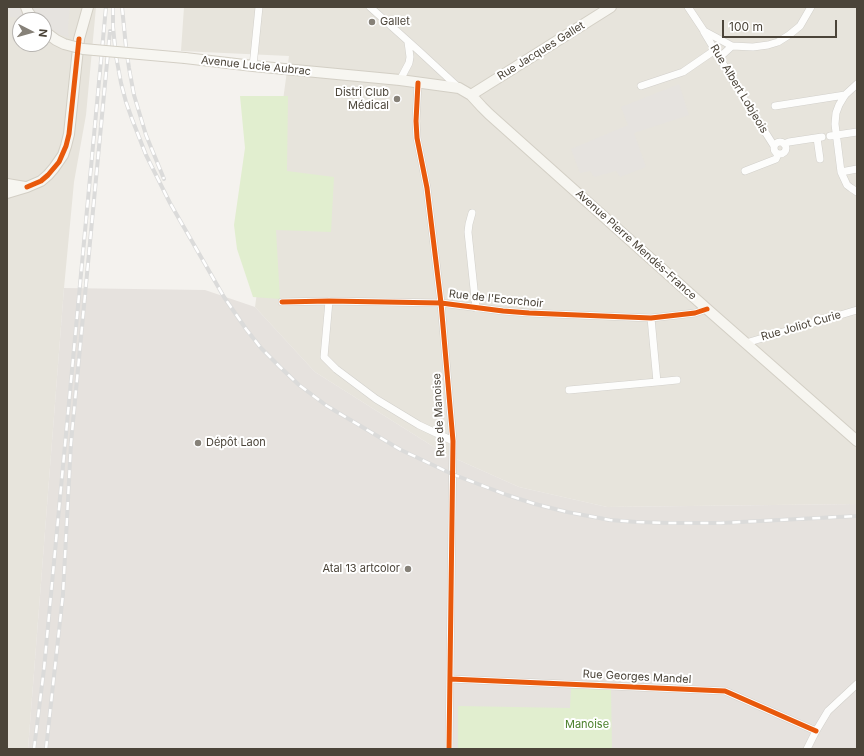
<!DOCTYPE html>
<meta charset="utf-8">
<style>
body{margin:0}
#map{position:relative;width:864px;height:756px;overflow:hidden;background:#f4f2ee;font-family:Inter,sans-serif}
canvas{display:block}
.frame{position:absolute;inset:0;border:8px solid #4b4439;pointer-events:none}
.north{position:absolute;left:12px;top:12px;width:40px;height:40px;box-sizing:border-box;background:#fff;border:1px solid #b7b4b0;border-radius:50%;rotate:96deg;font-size:11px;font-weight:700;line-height:16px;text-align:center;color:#4b4439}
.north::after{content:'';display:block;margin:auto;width:14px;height:18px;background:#868178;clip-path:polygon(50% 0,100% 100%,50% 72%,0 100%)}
.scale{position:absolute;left:722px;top:20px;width:115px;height:18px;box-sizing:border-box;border:2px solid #4b4439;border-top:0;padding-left:5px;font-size:12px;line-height:14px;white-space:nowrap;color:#4b4439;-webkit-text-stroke:3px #fff;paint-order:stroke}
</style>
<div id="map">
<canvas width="864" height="756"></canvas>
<div class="frame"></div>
<div class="north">N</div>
<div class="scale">100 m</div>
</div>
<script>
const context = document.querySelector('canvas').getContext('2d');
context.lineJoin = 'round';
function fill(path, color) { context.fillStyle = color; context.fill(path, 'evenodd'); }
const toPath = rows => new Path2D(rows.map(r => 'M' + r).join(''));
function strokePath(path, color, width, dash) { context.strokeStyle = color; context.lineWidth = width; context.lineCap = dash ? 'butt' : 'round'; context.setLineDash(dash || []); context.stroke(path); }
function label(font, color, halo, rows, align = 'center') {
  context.font = font + ' Inter,sans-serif'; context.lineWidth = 4; context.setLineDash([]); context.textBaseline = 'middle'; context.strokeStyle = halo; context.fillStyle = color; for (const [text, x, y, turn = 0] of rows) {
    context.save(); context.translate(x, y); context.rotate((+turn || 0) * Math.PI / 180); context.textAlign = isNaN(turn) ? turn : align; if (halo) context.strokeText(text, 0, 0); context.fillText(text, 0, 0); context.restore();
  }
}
const residential = toPath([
 [7,7,96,7,86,115,74,182,64,288,28,749,7,749],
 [20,20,44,20,44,44,20,44],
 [184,7,857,7,857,504,607,507,519,487,445,454,315,372,255,307,289,56,181,51]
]);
const industrial = toPath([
 [64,288,205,290,255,307,315,372,445,454,519,487,607,507,857,504,857,749,28,749]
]);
const green = toPath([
 [240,96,288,96,287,171,334,177,331,232,276,230,280,299,253,297,237,249,234,225,245,148],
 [571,688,611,689,612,749,458,749,458,706,570,708]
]);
const parking = toPath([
 [7,7,70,7,68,27,69,38,59,34,52,29,44,21,44,20,43,20,39,16,22,18,10,17,10,12,7,12],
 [679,84,689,115,634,133,646,167,620,177,616,171,594,177,590,171,580,173,571,149,628,125,621,107]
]);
const minor = toPath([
 [370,7,419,51,459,88],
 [688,7,704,31,732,46,753,47,768,45,778,42,789,35,800,26,811,7],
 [704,32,743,97,774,146],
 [720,57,732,46],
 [253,66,259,7],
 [400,80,409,63,410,57,408,42],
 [418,83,416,121,417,138,427,188,441,303,453,441,449,749],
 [857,84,845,95,839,105,836,113,835,124,841,172,847,185,851,188,857,192],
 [641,86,683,72,715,50],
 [775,106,845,95],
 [830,136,857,132],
 [817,138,820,159],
 '774 148a6 6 0 1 1 12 0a6 6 0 1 1-12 0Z',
 [784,144,789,142,822,137],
 [745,171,776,159,778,154],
 [841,172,857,169],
 [472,213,469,224,468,232,476,308],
 [329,301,324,357,336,369,376,399,419,425,453,441],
 [282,302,329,301,441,303,503,311,529,313,651,318,695,313,707,309],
 [746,343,857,310],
 [657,382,677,380],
 [569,390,657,382,651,318],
 [450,679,725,691,816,731],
 [807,749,816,731,828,711,857,684]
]);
const secondary = toPath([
 [26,7,28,12,34,20],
 [185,58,253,66,400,80,459,88,471,95,482,107,489,114,707,309,857,441],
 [471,95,611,7],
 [7,184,25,187],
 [7,193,27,187,41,181,48,175,54,168,63,155,66,146,69,134,79,39,88,7]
]);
const rail = toPath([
 [113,7,113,27,116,56,121,83,126,102,132,119,146,155,170,203,224,297,246,329,261,348,280,367,299,385,327,406,369,431,401,450,452,474,507,495,535,504,567,512,610,520,637,522,671,523,721,523,857,516],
 [122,7,126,47,129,68,134,95,146,135,164,179],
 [34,749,44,669,106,7],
 [46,749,63,594,71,443,110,31]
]);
const secondaryBridge = toPath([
 [44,31,56,40,64,44,83,49,185,58]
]);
const cycleway = toPath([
 [418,83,416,121,417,138,427,188,441,303,453,441,449,749],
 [27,187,41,181,48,175,59,162,66,146,69,134,79,39],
 [282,302,329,301,441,303,503,311,529,313,651,318,695,313,707,309],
 [450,679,725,691,816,731]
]);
const markers = [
 [372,22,4,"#868178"],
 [397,99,4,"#868178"],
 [198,443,4,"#868178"],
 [408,569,4,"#868178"]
];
const poiNames = [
 ["Gallet",380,22],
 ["Distri Club",389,93,"right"],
 ["Médical",389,106,"right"],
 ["Dépôt Laon",206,443],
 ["Atal 13 artcolor",400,569,"right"]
];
const streetNames = [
 ["Rue Jacques Gallet",541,51,-32],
 ["Avenue Lucie Aubrac",256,66,6],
 ["Rue Albert Lobjeois",739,89,59],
 ["Avenue Pierre Mendés-France",636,245,42],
 ["Rue de l'Ecorchoir",496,299,6],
 ["Rue Joliot Curie",801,326,-16],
 ["Rue de Manoise",439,415,-93],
 ["Rue Georges Mandel",637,677,3]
];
const parkNames = [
 ["Manoise",587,725]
];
fill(residential, '#e7e4dc');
fill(industrial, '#e6e2de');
fill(green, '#e1eecf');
fill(parking, '#e6e3df');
strokePath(minor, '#d2d0cb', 8);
strokePath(secondary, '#d3cfc5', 12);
strokePath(minor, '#fdfdfc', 7);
strokePath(secondary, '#f7f6f1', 10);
strokePath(rail, '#dbdbda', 4);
strokePath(rail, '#fff', 2.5, [8]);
strokePath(secondaryBridge, '#d3cfc5', 12, []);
strokePath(secondaryBridge, '#f7f6f1', 10);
strokePath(cycleway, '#e8590c', 5);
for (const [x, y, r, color] of markers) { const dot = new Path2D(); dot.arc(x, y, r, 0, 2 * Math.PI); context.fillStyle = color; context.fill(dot); strokePath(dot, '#fff', 1.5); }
label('11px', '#4b4439', '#fff', poiNames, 'left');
label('11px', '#4b4439', '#fff', streetNames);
label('11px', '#4a7f2a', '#fff', parkNames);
</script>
